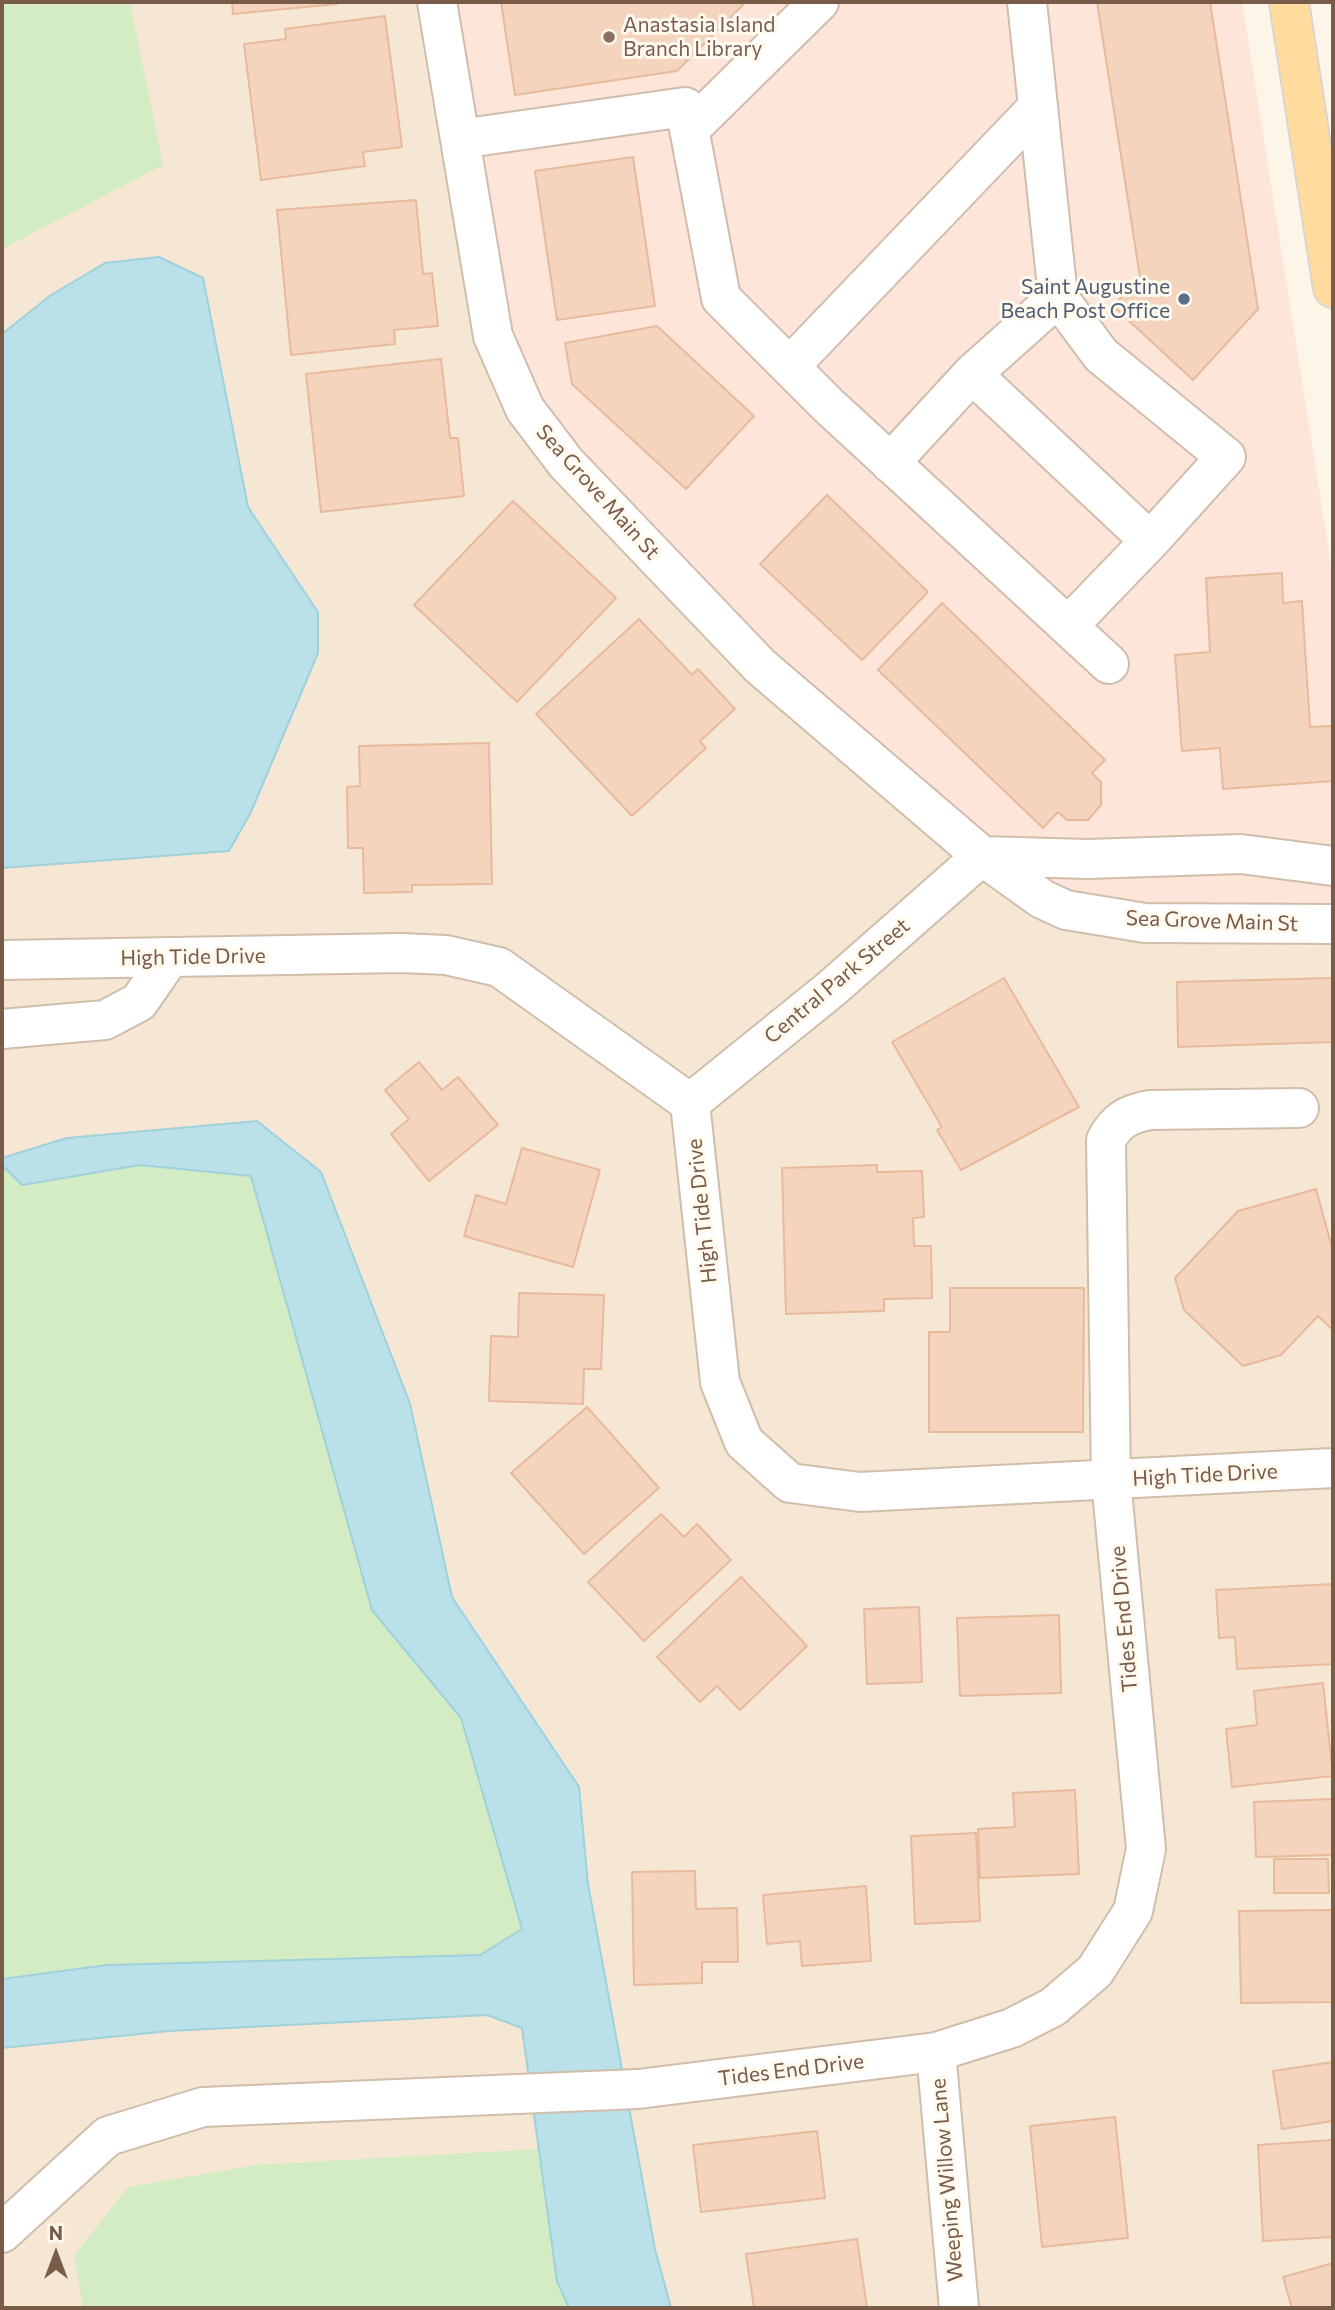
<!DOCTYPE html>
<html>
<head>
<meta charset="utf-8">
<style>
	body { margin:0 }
	#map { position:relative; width:1335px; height:2310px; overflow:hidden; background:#fdf5e7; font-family:Commissioner,sans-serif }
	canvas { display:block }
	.frame { position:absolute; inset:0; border:4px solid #795b49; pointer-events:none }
	.north { position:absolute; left:21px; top:2219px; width:70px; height:70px; -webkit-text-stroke:5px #fff9ee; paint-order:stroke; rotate:0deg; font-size:19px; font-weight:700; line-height:28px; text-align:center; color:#795b49 }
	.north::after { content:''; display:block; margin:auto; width:24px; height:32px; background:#795b49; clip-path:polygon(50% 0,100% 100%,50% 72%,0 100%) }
</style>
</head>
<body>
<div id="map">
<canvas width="1335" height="2310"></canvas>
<div class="frame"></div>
<div class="north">N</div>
</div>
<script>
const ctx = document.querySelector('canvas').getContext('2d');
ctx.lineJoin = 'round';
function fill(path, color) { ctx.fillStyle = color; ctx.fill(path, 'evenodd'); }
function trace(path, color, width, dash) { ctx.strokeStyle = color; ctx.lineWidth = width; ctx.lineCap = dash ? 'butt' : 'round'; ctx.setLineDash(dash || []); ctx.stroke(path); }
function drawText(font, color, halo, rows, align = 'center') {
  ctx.font = font + ' Commissioner,sans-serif'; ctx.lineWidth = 6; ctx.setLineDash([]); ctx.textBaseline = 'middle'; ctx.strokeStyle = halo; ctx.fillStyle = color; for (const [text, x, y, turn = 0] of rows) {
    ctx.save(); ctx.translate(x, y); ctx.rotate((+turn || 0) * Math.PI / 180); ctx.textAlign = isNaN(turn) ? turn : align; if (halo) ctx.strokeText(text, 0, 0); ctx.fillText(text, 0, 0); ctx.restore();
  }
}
const residential = new Path2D(`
	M2,2H1242L1333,578V2308H2Z`);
const commercial = new Path2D(`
	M437,2H1242L1333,578V924L1145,923L982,856L525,409Z`);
const green = new Path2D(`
	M2,2H130L163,165L2,249Z
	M2,1165L22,1185L140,1165L251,1176L372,1610L461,1718L522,1930L480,1955L108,1965L2,1979Z
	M538,2149L557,2281L569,2308H83L74,2256L128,2187L256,2165Z`);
const water = new Path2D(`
	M159,257L203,278L248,507L318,612V653L251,812L229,851L2,868V334L51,295L105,263Z
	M257,1121L321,1172L410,1404L452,1597L579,1787L588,1884L655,2249L671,2308H569L557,2281L522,2028L487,2015L169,2031L2,2048V1979L108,1965L480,1955L522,1929L461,1718L372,1610L251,1176L140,1165L22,1185L2,1165V1158L67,1138Z`);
const building = new Path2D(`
	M232,2H337V4L233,14Z
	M501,2H746L677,71L515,95Z
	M1097,2H1210L1258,309L1193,380L1113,306L1140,277Z
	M385,16L402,147L363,152L365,166L261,180L244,44L286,39L285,29Z
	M633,157L655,306L557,320L535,171Z
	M416,200L423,274L432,273L438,326L394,330L395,344L291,355L277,210Z
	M657,326L754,416L686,489L572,384L565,343Z
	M441,359L450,438H458L464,496L321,512L306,374Z
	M827,495L928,592L862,660L760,564Z
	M513,501L616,598L517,702L414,605Z
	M1282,573L1283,603L1302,601L1310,727L1333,726V781L1223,789L1220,748L1182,751L1175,655L1210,652L1206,578Z
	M942,603L1105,760L1092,773L1101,782V805L1088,820H1067L1058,812L1043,828L878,670Z
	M639,619L692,675L698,669L735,709L700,741L706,748L632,816L536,714Z
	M489,743L492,884L412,885V892L364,893L363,848H348L347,787L360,786L359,746Z
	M1004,978L1079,1107L961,1170L937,1130L942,1127L892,1042Z
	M1333,978V1042L1178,1047L1177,982Z
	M419,1062L442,1090L458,1077L498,1125L429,1181L391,1134L409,1119L385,1090Z
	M522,1148L600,1170L573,1267L464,1236L476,1195L506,1204Z
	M877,1165V1172L922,1171L924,1217L913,1218L914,1246H931L932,1298L884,1299V1311L786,1314L782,1168Z
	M1316,1189L1333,1251V1330L1318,1316L1281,1355L1243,1366L1184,1310L1175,1278L1238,1211Z
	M950,1288H1084L1083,1432H929V1332H950Z
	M519,1293L604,1295L601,1369H584L583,1404L489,1401L491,1336L518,1337Z
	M587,1407L659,1488L584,1554L511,1473Z
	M661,1514L684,1537L697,1524L731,1560L644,1641L588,1582Z
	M741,1577L807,1646L740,1710L717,1686L700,1702L657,1657Z
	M1333,1584V1664L1237,1669L1235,1637L1219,1638L1216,1590Z
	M919,1607L922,1682L867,1684L864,1609Z
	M1059,1615L1061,1693L960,1696L957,1618Z
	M1323,1683L1333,1776L1232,1787L1226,1729L1257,1725L1254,1691Z
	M1075,1790L1079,1874L980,1878L978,1829L1015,1827L1013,1793Z
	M1333,1799V1855L1256,1857L1254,1802Z
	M976,1833L980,1921L915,1924L911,1836Z
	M1274,1859H1328L1329,1893H1274Z
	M695,1871L696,1909L737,1908L738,1962H702V1983L634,1985L632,1872Z
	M866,1886L871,1961L802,1966L800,1941L767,1944L763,1895Z
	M1333,1910V2002L1241,2003L1239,1911Z
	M1333,2062V2121L1282,2129L1273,2071Z
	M1115,2117L1128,2238L1042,2247L1030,2126Z
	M817,2131L825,2198L701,2212L693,2145Z
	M1333,2140V2237L1263,2241L1258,2145Z
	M857,2239L867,2308H754L746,2254Z
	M1333,2263V2308H1292L1283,2277Z`);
const minor = new Path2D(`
	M437,2L493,336L525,409L566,463L760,666L982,856L1042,899L1066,910L1145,923L1333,924
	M1027,2L1058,297
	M689,130L819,2
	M460,139L685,107L721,298L829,406L1109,664
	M790,366L1038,107
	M890,463L972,374L1058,297L1101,355L1226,457L1150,541L972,374
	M1068,626L1150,541
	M982,856L1088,859L1241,854L1333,866
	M2,960L401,953L446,955L499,967L690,1103L720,1382L744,1442L790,1483L860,1492L1333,1468
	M2,1029L105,1020L139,1002L170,957
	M690,1103L831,989L982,856
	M936,2052L959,2308
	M2,2233L108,2136L203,2107L638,2089L936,2052L1012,2028L1053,2007L1095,1971L1133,1911L1146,1849L1111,1480L1106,1140C1117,1120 1128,1114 1150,1110L1299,1108`);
const major = new Path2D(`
	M1289,2L1333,288`);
const markers = [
	[609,37,7,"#8d6e63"],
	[1184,299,7,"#5c6f8a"]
];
const educationNames = [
	["Anastasia Island",623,25],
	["Branch Library",623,49]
];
const serviceNames = [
	["Saint Augustine",1170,287],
	["Beach Post Office",1170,311]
];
const streetNames = [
	["Sea Grove Main St",598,492,48],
	["Sea Grove Main St",1212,921,2],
	["High Tide Drive",193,957,-1],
	["Central Park Street",837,981,-40],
	["High Tide Drive",702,1211,-96],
	["High Tide Drive",1205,1475,-3],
	["Tides End Drive",1124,1619,-95],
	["Tides End Drive",791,2070,-7],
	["Weeping Willow Lane",947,2180,-95]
];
fill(residential, '#f6e7d5');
fill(commercial, '#fee5da');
fill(green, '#d4ecc4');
fill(water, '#bae1e9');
trace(water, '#9fd1db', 2);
fill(building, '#f4d4bd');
trace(building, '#e8ba9c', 2);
trace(minor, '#d0bdab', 42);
trace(major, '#dcd4d0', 42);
trace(minor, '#fff', 38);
trace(major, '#ffdb9d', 38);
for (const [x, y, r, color] of markers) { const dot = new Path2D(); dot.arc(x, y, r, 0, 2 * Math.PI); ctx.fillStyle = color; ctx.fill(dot); trace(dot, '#fff9ee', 2.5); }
drawText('21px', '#785e54', '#fff9ee', educationNames, 'left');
drawText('21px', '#4e5e75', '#fff9ee', serviceNames, 'right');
drawText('21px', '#795b49', '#fff9ee', streetNames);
</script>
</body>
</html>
